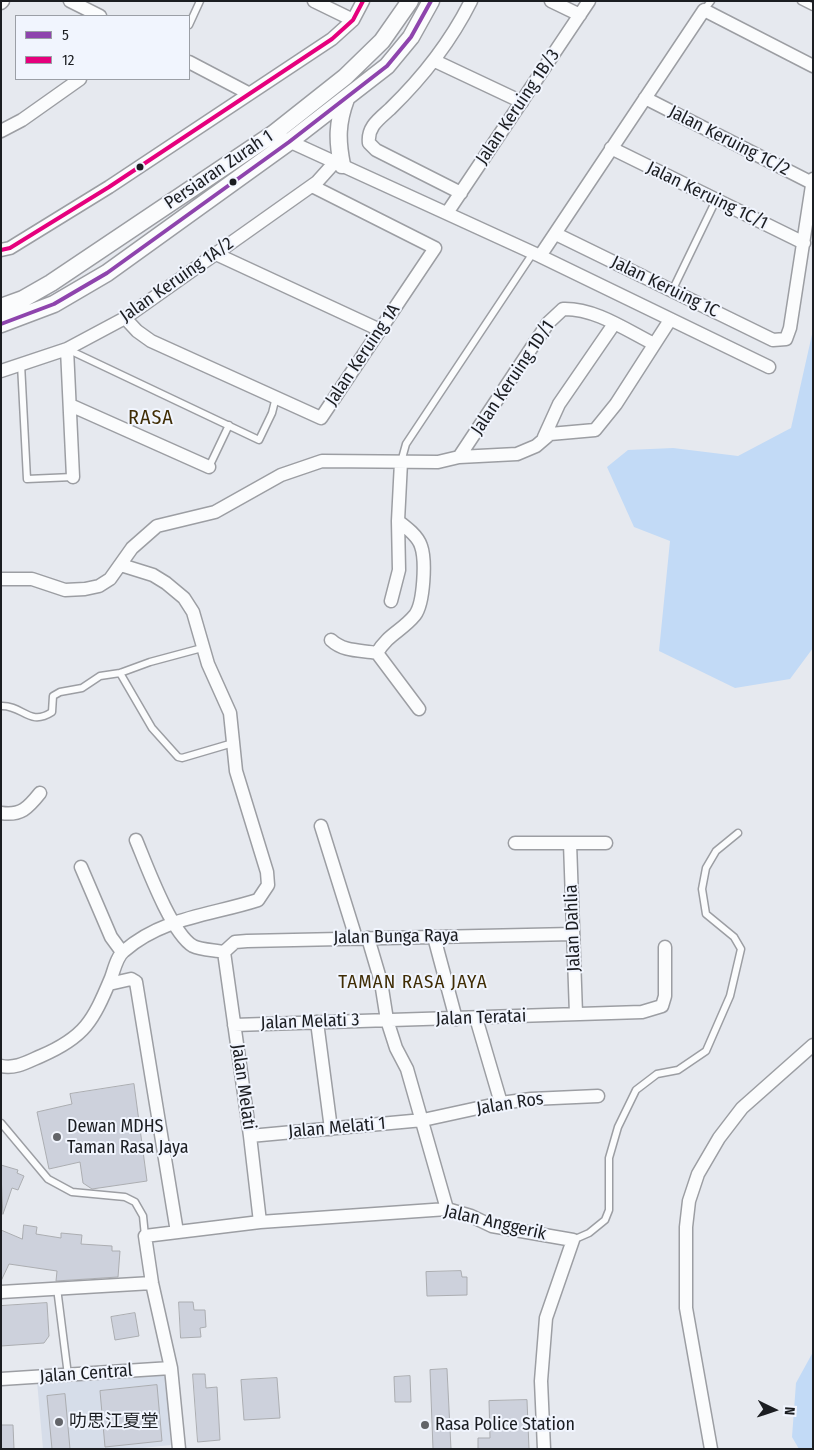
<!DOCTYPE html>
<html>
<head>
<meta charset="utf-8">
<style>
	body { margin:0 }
	#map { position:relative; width:814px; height:1450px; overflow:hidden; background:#e6e9ef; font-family:"Fira Sans Condensed",sans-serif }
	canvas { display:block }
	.frame { position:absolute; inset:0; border:2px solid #1b1d21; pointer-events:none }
	.legend { position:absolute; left:15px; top:15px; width:175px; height:65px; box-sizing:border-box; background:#f1f5fe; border:1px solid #9b9fa6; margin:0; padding:6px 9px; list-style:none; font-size:15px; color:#1b1d21 }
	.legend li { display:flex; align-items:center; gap:10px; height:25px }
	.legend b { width:25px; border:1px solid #9b9fa6 }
	.north { position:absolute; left:749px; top:1385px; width:50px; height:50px; -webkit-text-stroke:4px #f1f5fe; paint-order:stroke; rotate:94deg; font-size:14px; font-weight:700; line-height:20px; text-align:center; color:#1b1d21 }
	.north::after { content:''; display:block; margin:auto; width:18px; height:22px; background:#1b1d21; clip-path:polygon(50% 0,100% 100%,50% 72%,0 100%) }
</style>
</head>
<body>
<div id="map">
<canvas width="814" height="1450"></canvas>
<div class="frame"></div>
<ul class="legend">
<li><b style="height:6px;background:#8e44ad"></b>5</li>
<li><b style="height:6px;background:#e5007d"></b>12</li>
</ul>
<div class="north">N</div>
</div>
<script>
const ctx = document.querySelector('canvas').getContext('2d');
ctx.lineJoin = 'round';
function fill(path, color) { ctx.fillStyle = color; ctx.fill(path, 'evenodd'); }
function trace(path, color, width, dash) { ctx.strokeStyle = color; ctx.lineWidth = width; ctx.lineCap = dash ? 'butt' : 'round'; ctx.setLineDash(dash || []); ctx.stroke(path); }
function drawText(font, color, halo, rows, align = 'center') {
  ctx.font = font + ' "Fira Sans Condensed","Noto Sans SC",sans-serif'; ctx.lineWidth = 4; ctx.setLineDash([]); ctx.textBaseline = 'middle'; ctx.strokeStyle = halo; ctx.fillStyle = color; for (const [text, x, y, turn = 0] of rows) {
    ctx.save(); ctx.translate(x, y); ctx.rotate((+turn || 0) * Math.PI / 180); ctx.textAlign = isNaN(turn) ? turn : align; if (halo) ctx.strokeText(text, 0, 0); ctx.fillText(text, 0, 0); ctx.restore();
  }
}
const built = new Path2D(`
	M165,1373L171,1445L133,1449H43L37,1381Z`);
const water = new Path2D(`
	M813,330V648L790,679L735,688L659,651L670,541L634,527L607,467L628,450L673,448L738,456L791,428Z
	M813,1352V1449H799L792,1437L796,1383Z`);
const building = new Path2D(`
	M134,1084L147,1181L92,1189L83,1183L80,1162L49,1169L37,1112L72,1104L70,1094Z
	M1,1165L18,1170L17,1173L24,1176L18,1190L12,1188L3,1214Z
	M24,1225L37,1227L36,1234L61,1238V1233L82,1235L81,1244L112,1246V1251H120L118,1277L56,1281L57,1271L9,1264L1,1281V1230L22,1239Z
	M461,1271L462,1277H467V1295L427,1296L426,1272Z
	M179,1302H193L194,1310H205L206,1327L200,1328L201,1337L181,1338Z
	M47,1303L49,1336L44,1343L1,1346V1306Z
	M135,1313L139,1336L115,1340L111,1317Z
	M447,1369L451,1449H433L430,1370Z
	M193,1374H205L206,1388L217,1387L220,1440L198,1442Z
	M410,1376L411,1402H395L394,1377Z
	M277,1378L280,1418L244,1420L241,1380Z
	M157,1385L162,1441L105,1447L100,1391Z
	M65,1394L70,1449H52L47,1396Z
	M527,1400L529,1449H478V1438H490L489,1401Z
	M1,1425H13L14,1449H1Z`);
const lane = new Path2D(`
	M801,1L813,7
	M704,10L711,1
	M189,25L200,1
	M672,291L716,200
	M67,349L259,440L272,413L276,397
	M21,364L27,479L73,477
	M401,462L406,444L533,253
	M209,467L229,425
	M120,673L152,728L178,757L182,758L233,743
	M1,706C23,705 29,727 52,712L53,696L60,692L82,688L100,676L120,673L150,662L202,648
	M1,1123L48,1179L72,1192L125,1197L135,1202L143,1216L145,1236
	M573,1240L589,1233L605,1220L609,1210V1158L618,1127L636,1090L657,1074L678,1070L706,1051L730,996L741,949L734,937L706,914L702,889L706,868L716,851L738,833
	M57,1288L68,1375`);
const street = new Path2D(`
	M70,1L100,16
	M314,1L353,20
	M551,1L580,15
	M1,3L3,1
	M435,61L522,102
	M189,62L248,93
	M645,98L812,183
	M1,131L22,120L80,79
	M282,138L540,256L769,367
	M611,148L804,243
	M461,193L376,150L369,143C367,127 379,119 390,109C424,76 450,43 471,1
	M447,213L589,1
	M556,234L773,340L786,339L790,328L813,179
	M1,250L10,248L109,187L332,39L353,20L363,1
	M216,254L380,330
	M540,256L704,10L813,66
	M125,318L137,331L151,341L321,418L435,248L312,186
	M67,349L73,477
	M1,371L67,349L125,318L317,182L335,162
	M70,405L209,467
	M544,437L559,404L614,324
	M459,457L548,323L563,309C595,308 626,330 654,344
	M1,579H32L65,590L85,589L99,586L110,579L132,548L157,526L215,512L281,475L322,461L438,462L459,457L517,454L536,446L550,434L595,430L616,404L670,320
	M391,601L399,570L398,521
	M331,640C344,652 360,650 377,653L419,709
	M377,653C388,634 402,631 415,615C424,603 426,560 421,546C418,536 406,527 398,521L401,462
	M1,813C21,816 28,808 40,793
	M321,826L356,938
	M136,840C146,864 171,933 193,946C201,950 215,950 224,952
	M515,843H606
	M570,843L576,1014
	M81,867L111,937L122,952
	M434,937L456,1019
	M368,938L381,982L387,1020L396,1048L407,1069L447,1209
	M224,952L235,942L247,941L573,934
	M224,952L250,1136L260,1222
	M109,984L131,979L136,982L177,1232
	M476,1018L501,1103
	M317,1022L331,1129
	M234,1025L642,1012L662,1006L665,996V947
	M1,1066C16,1069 27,1062 41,1056C85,1037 93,1021 111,978C114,970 117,956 124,951C163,917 212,915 258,900L268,885L267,872L236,771L230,713L208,664L193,612L184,598L166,583L153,575L121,565
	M250,1136L423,1120L501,1103L531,1099L598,1096
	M1,1292L152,1283
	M1,1379L171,1368
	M179,1449L171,1368L152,1283L145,1236L260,1222L447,1209L471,1216L492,1226L573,1240L546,1318L541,1381L544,1449
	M711,1449L686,1308V1227L689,1201L698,1174L719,1138L742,1108L813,1045`);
const secondary = new Path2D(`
	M342,165C337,140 337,123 346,99
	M1,307L23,299L51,283L273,134L345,77L382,41L410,1
	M1,324L54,304L107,273L289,142L387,66L411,37L431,1`);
const bus1 = new Path2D(`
	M1,324L54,304L107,273L289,142L387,66L411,37L431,1`);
const bus2 = new Path2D(`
	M1,250L10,248L109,187L332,39L353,20L363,1`);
const markers = [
	[140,167,4.5,"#1b1d21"],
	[233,182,4.5,"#1b1d21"],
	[57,1137,5,"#626469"],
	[59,1422,5,"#626469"],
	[425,1425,5,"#626469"]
];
const streetNames = [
	["Jalan Keruing 1B/3",518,107,-56],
	["Jalan Keruing 1C/2",729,141,27],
	["Persiaran Zurah 1",219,170,-34],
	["Jalan Keruing 1C/1",707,196,26],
	["Jalan Keruing 1A/2",177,280,-35],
	["Jalan Keruing 1C",665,287,26],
	["Jalan Keruing 1A",363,355,-56],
	["Jalan Keruing 1D/1",513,378,-56],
	["Jalan Dahlia",573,928,-92],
	["Jalan Bunga Raya",396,937,-1],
	["Jalan Teratai",481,1018,-2],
	["Jalan Melati 3",310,1022,-2],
	["Jalan Melati",243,1087,82],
	["Jalan Ros",510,1104,-9],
	["Jalan Melati 1",337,1128,-5],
	["Jalan Anggerik",495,1223,13],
	["Jalan Central",86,1374,-4]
];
const poiNames = [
	["Dewan MDHS",67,1127],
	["Taman Rasa Jaya",67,1148],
	["叻思江夏堂",69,1422],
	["Rasa Police Station",435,1425]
];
const neighbourhoodNames = [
	["TAMAN RASA JAYA",413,983]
];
const quarterNames = [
	["RASA",151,418]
];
fill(built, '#d6dde9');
fill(water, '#c2daf6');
fill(building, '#cdd1dc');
trace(building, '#abadb1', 1);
trace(lane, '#9c9ea3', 9);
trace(street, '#9c9ea3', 15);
trace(secondary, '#9c9ea3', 19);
trace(lane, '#fbfcfd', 6);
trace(street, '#fbfcfd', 12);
trace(secondary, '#fbfcfd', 16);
trace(bus1, '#8e44ad', 4);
trace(bus2, '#e5007d', 4);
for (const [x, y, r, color] of markers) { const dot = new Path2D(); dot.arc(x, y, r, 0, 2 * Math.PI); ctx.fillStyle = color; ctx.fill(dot); trace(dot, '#f1f5fe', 2); }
drawText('18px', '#1b1d21', '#f1f5fe', streetNames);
drawText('18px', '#1b1d21', '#f1f5fe', poiNames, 'left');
ctx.letterSpacing = '1px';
drawText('19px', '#3f2c04', '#f1f5fe', neighbourhoodNames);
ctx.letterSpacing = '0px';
ctx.letterSpacing = '1px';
drawText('20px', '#3f2c04', '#f1f5fe', quarterNames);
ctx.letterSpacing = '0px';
</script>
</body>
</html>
